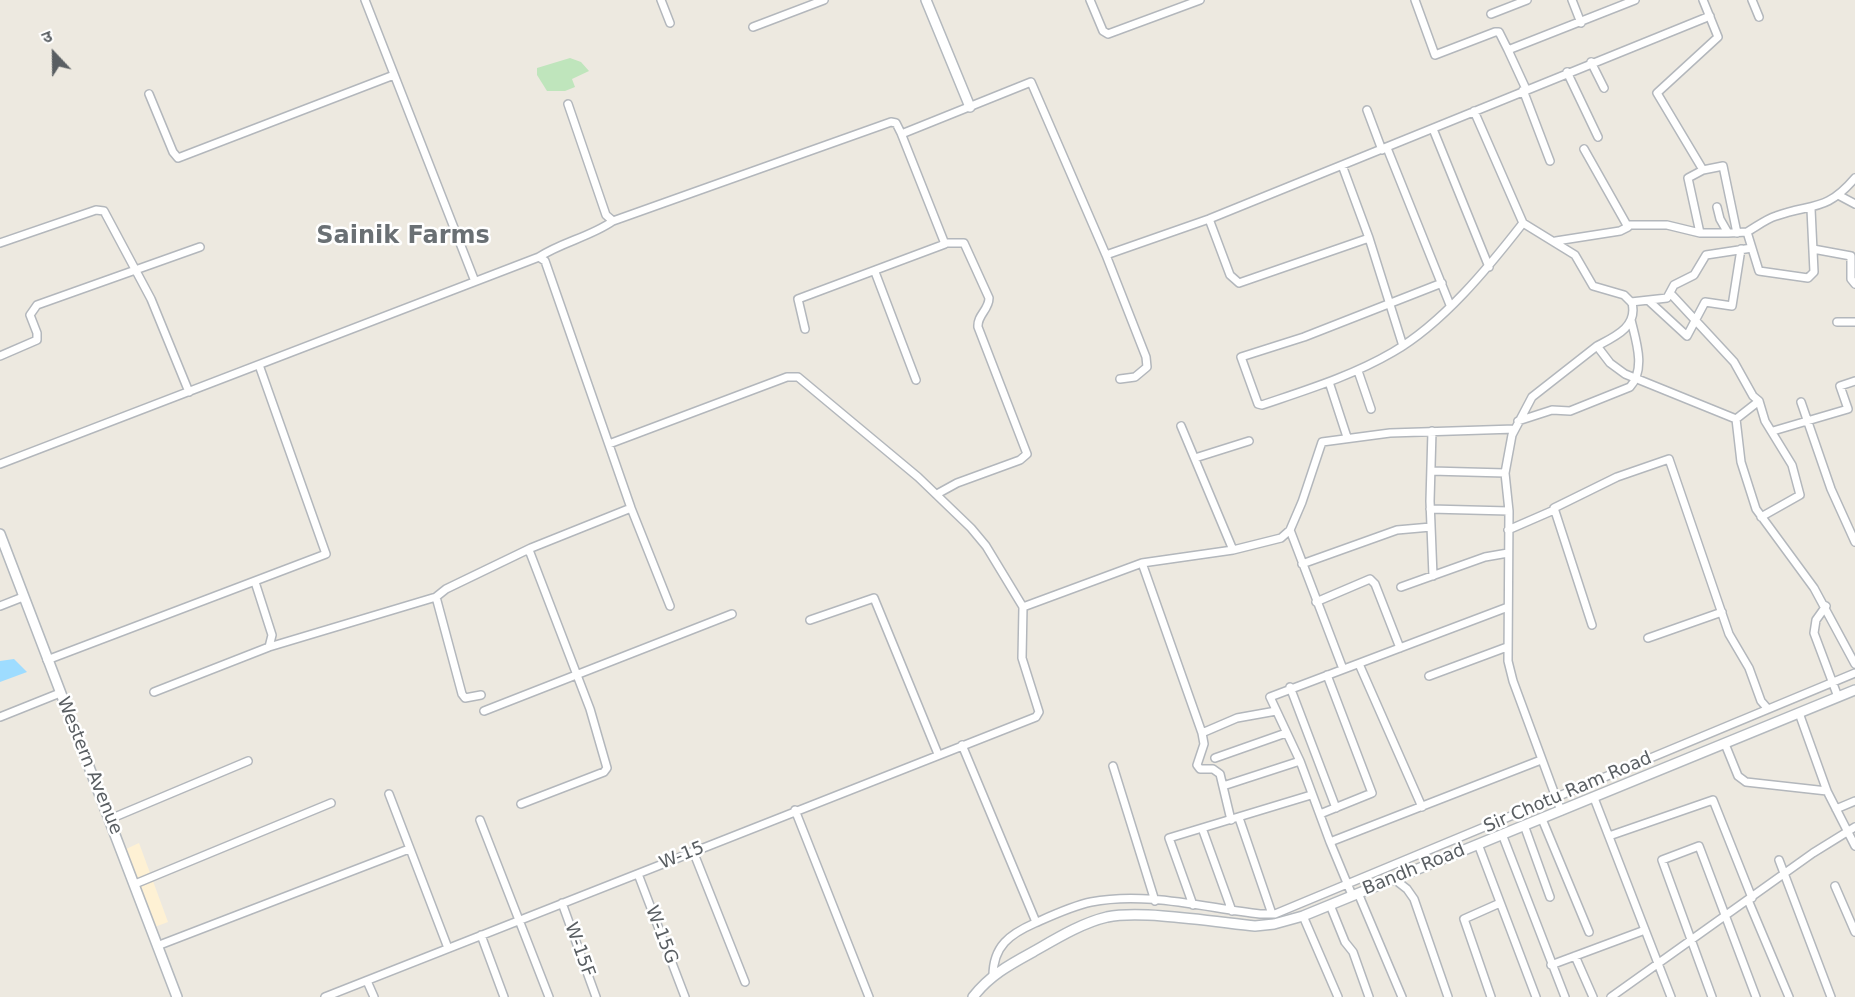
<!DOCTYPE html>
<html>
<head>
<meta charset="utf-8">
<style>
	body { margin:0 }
	#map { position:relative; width:1855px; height:997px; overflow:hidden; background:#ede9e0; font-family:"DejaVu Sans","Noto Sans Devanagari",sans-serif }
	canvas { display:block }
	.north { position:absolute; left:24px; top:24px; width:60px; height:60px; -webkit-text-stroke:4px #fff; paint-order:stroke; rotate:338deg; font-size:16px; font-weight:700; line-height:24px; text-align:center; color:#595e62 }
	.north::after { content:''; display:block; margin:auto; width:21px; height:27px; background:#595e62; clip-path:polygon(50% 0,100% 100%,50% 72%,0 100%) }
</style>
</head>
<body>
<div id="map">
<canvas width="1855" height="997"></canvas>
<div class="north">उ</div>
</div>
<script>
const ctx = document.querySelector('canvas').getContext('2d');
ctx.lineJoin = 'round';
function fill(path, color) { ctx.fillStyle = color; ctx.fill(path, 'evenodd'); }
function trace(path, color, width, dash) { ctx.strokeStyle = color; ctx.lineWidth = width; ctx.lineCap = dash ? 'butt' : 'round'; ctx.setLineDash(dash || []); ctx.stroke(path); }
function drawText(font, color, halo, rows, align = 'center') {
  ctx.font = font + ' "DejaVu Sans",sans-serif'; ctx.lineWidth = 5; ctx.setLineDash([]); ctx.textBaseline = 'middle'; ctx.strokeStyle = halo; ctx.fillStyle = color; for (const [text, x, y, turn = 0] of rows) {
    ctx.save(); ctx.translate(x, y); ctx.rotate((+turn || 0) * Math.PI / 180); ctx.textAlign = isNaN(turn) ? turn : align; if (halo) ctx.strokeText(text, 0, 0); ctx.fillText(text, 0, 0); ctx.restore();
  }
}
const commercial = new Path2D(`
	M139,843L168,922L152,928L126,849Z`);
const green = new Path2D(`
	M570,58L581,62L589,71L572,79L575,87L565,91H547L537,75V68Z`);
const water = new Path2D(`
	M14,659L27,672L0,682V661Z`);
const street = new Path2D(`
	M365,0L474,279
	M661,0L670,23
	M1090,0L1103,31L1108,34L1200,0
	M1415,0L1435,55L1495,32H1499L1508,50
	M1572,0L1581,23
	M1703,0L1718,37L1657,93L1703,170L1723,166L1737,233
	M1752,0L1759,17
	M1491,14L1527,0
	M753,27L824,0
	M1591,62L1604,88
	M1567,72L1598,137
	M1526,89L1508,50L1635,0
	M1523,90L1550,161
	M149,94L173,152L178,158L394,75
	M568,104L606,215L613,221L891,122L896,123L901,133H904L1031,82L1106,255L1146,357L1147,367L1135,377L1120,379
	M1367,110L1382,150
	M1474,111L1523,223L1575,255L1593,286L1624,295L1632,303C1638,327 1614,337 1597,346
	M1433,129L1489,267
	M1387,148L1450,305
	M1342,165L1369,238L1403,346
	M1840,196L1855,204
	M1717,207L1720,219L1728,233L1747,232L1759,271L1808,278L1814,272L1811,209
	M1209,219L1230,275L1239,283L1369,238
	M1628,225H1667L1700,233H1728
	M1747,232C1756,227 1766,219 1776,216C1813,203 1826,212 1855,178
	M1700,233L1688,178L1703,170
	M1556,241L1620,231L1628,227L1584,149
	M0,243L96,210L104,211L151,299L189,392
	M1813,249L1851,256V279L1855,284
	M1106,255L1209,219L1710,16
	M539,257C562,242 590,237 613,221
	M875,272L916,380
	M1442,283L1304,337L1241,357L1258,404L1262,405C1306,390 1352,376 1393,352C1443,323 1488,268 1523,223
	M1671,294L1734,362L1753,396L1759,401L1765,421L1792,465L1800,495L1761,517
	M1649,301L1687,336L1705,302L1732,306L1741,249
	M1631,302L1667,298L1674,285L1694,275L1706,255L1752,248
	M1837,322H1855
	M805,329L798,299L945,244L901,133
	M0,356L37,340V333L30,315L37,305L200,247
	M1358,371L1371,409
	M1329,382L1347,437
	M1801,402L1831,489L1855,542
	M1736,419L1741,462L1756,509L1814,588L1855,664
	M1736,419L1759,401
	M1518,421L1552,410L1570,411L1630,387C1646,369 1636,341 1631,320
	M1181,426L1233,550
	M1432,431L1430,501L1433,576
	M1773,431L1848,409L1840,386L1855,381
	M609,444L787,377H798L918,477L971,528L986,546L1023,607
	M1195,458L1249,441
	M0,464L539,257L545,261L631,508L670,606
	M1431,471L1505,473
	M937,494L957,483L1020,460L1027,454L978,327C977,315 989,310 989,298L964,243H945
	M1430,509L1509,511
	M1290,530L1343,669
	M1508,530L1554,510
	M1142,563L1202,733L1204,744L1197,765L1200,769H1213L1220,774L1231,820
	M1302,564L1397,530L1431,527
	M1401,587L1485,557L1508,553
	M1316,602L1370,579L1375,584L1400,648
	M0,606L23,597
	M1826,606L1816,620L1814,633L1838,697
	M810,620L874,598L938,754
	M1592,625L1554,508L1617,477L1669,459L1729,634L1749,668L1761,701L1768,709
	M1648,638L1722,612
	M269,647L436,597
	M47,660L326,554L259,365
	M1359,664L1422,807
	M1429,676L1507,647
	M1290,687L1336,808
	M154,692L269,647L272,635L255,582
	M481,695L465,698L462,694L436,597L446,589L531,548L631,508
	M484,711L732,614
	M1799,713L1827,791L1855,846
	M0,717L60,693
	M1202,733L1237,718L1276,711
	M1725,744L1738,776L1746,782L1827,791
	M962,745L1036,922
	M1215,758L1286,733
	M1113,766L1155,901
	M1223,786L1300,761
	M389,794L448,948
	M1594,798L1671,997
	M521,804L604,772L607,768L590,709L529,550
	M1836,809L1855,801
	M795,810L869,997
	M1561,811L1513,681L1508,661L1509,511L1505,473L1512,435L1532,397L1597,346L1610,363L1625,374L1736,419
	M1320,814L1372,793L1327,675
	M1239,818L1272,914
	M110,819L248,761
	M1542,819L1589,932
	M480,820L549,997
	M1524,825L1550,897
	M1202,828L1232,911
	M1502,834L1565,997
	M1609,836L1713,800L1752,898
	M1330,842L1300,761L1270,697L1508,607
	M1478,844L1536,997
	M693,851L745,982
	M1779,860L1831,997
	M638,874L685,997
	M1393,878L1407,889L1414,899L1448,997
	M135,884L331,803
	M1835,886L1855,932
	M1358,893L1402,997
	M1352,895L1330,842L1541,760
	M1748,900L1789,997
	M562,903L596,997
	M1193,905L1169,838L1311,795
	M1330,905L1345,942L1353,952L1369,997
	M1303,916L1338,997
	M481,935L504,997
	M157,946L409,849
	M1575,956L1593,997
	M1551,965L1645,930
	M993,976C993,946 1010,934 1035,923C1053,915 1072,906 1091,902C1146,891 1206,908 1260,914H1275L1855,673
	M367,981L374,997
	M325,997L1036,717L1039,712L1022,658L1023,607L1142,563L1233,550L1281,538L1290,530L1302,502L1322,442L1390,433L1515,429
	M1491,997L1464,919L1500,903
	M1611,997L1813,853L1855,827
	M1712,997L1662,860L1699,846L1756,997`);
const secondary = new Path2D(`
	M926,0L970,107
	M0,534L177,997
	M973,997C989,976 1009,965 1031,953C1054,940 1081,923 1107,917C1142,910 1216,922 1255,926L1274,924L1303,916L1855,690`);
const streetNames = [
	["Western Avenue",89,766,68],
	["Sir Chotu Ram Road",1568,793,-23],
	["W-15",682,856,-22],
	["Bandh Road",1414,870,-22],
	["W-15G",661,935,69],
	["W-15F",579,950,70]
];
const districtNames = [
	["Sainik Farms",403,237]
];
fill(commercial, '#fef1d4');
fill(green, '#bfe5bc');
fill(water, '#9edcff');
trace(street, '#b3b7bc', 10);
trace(secondary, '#b4b9be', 12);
trace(street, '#fff', 7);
trace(secondary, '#fff', 9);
drawText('18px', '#595e62', '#fff', streetNames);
drawText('bold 24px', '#6a7074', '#fff', districtNames);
</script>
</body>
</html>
